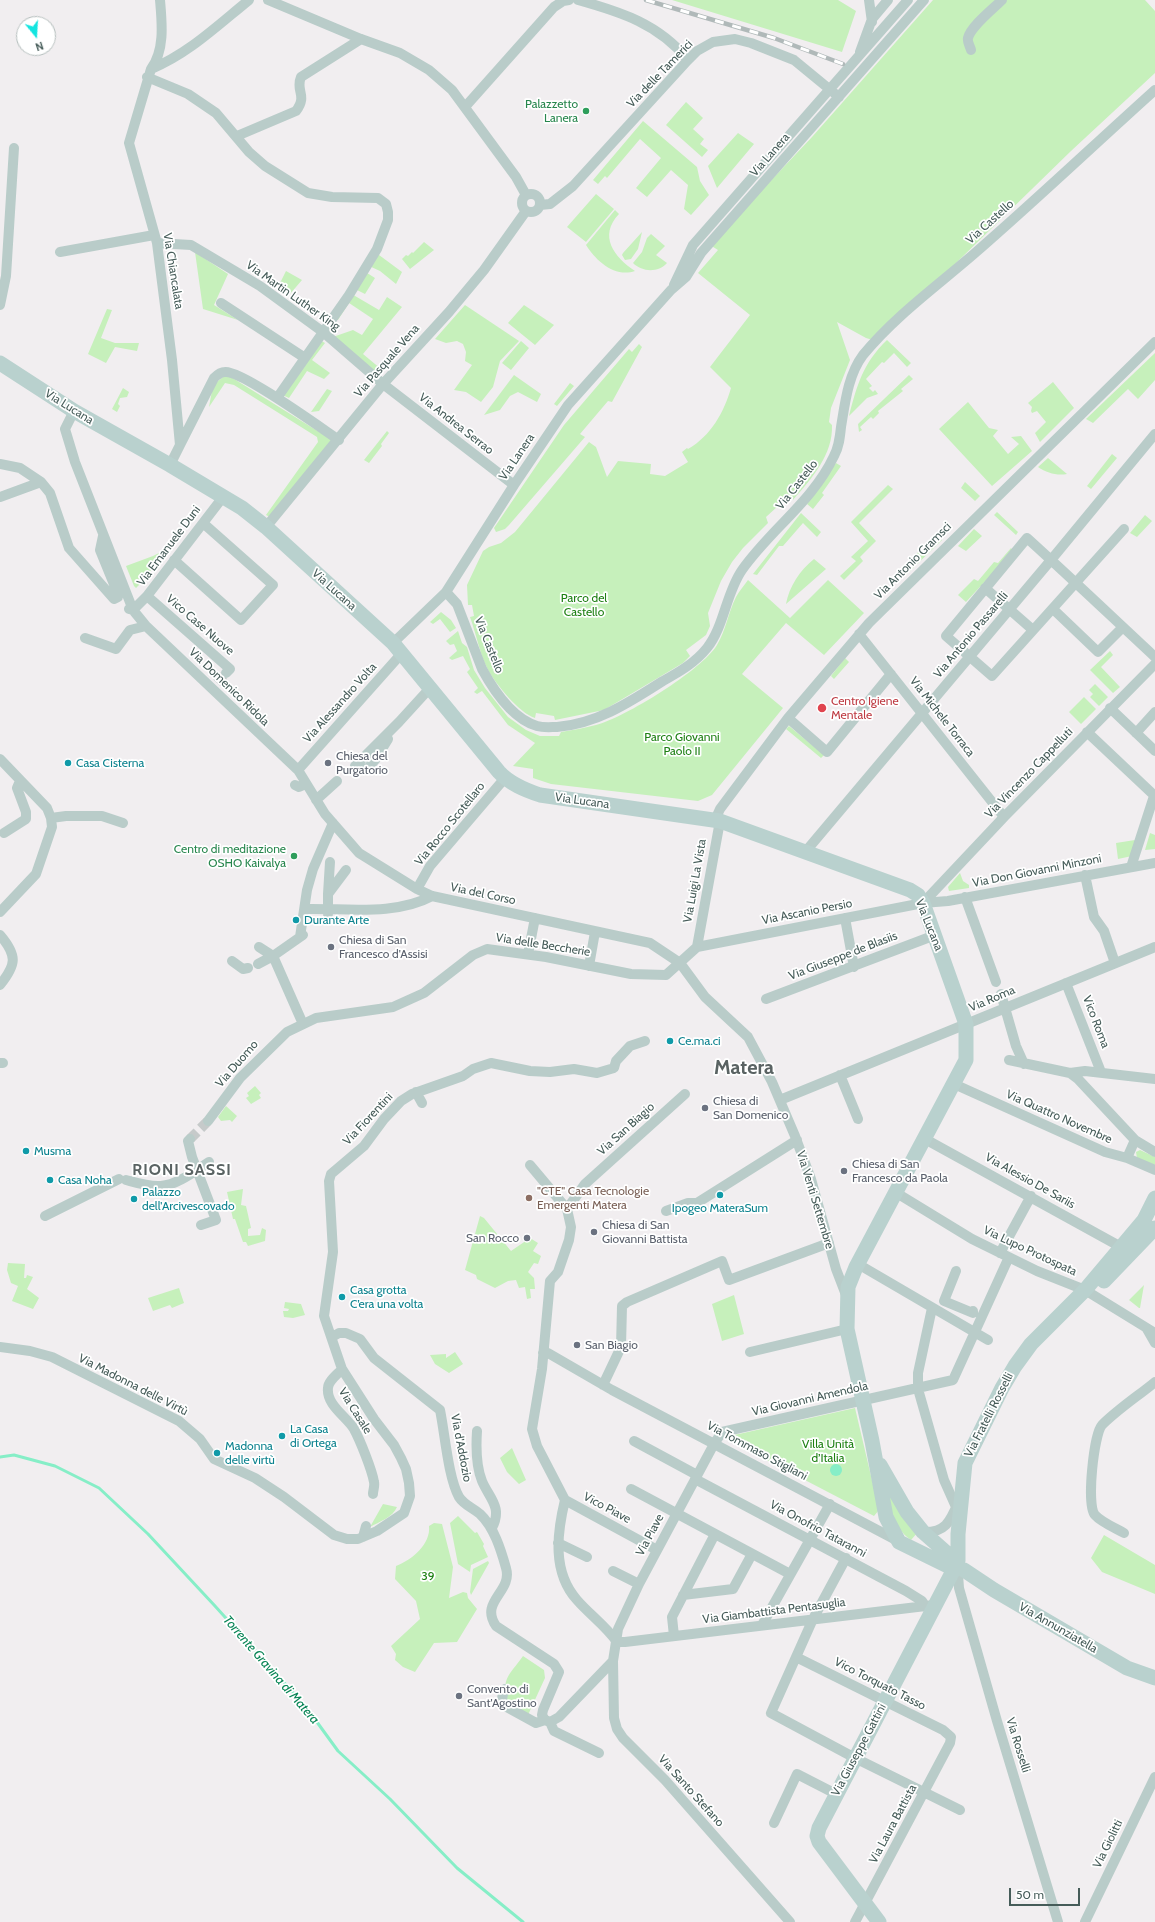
<!DOCTYPE html>
<html>
<head>
<meta charset="utf-8">
<style>
	body { margin:0 }
	#map { position:relative; width:1155px; height:1922px; overflow:hidden; background:#f1eef0; font-family:Cabin,sans-serif }
	canvas { display:block }
	.north { position:absolute; left:16px; top:16px; width:40px; height:40px; box-sizing:border-box; background:#fff; border:1px solid #b5bebd; border-radius:50%; rotate:162deg; font-size:11px; font-weight:700; line-height:16px; text-align:center; color:#465c59 }
	.north::after { content:''; display:block; margin:auto; width:14px; height:18px; background:#13e5e0; clip-path:polygon(50% 0,100% 100%,50% 72%,0 100%) }
	.scale { position:absolute; left:1009px; top:1888px; width:71px; height:18px; box-sizing:border-box; border:2px solid #465c59; border-top:0; padding-left:5px; font-size:12px; line-height:14px; white-space:nowrap; color:#465c59; -webkit-text-stroke:3px #fff; paint-order:stroke }
</style>
</head>
<body>
<div id="map">
<canvas width="1155" height="1922"></canvas>
<div class="north">N</div>
<div class="scale">50 m</div>
</div>
<script>
const ctx = document.querySelector('canvas').getContext('2d');
ctx.lineJoin = 'round';
function fill(path, color) { ctx.fillStyle = color; ctx.fill(path, 'evenodd'); }
function trace(path, color, width, dash) { ctx.strokeStyle = color; ctx.lineWidth = width; ctx.lineCap = dash ? 'butt' : 'round'; ctx.setLineDash(dash || []); ctx.stroke(path); }
function drawText(font, color, halo, rows, align = 'center') {
  ctx.font = font + ' Cabin,sans-serif'; ctx.lineWidth = 3.5; ctx.setLineDash([]); ctx.textBaseline = 'middle'; ctx.strokeStyle = halo; ctx.fillStyle = color; for (const [text, x, y, turn = 0] of rows) {
    ctx.save(); ctx.translate(x, y); ctx.rotate((+turn || 0) * Math.PI / 180); ctx.textAlign = isNaN(turn) ? turn : align; if (halo) ctx.strokeText(text, 0, 0); ctx.fillText(text, 0, 0); ctx.restore();
  }
}
const green = new Path2D(`
	M672,0H838L856,11L842,52Z
	M933,0H1145L1155,11V73L1071,151L876,341L866,338L837,322L850,360L831,408L829,422L832,425C833,455 812,478 793,500L789,496L766,517L768,523L743,548L732,562L721,581L708,613L710,626L706,635L686,650L690,656L683,663L604,710L555,720L554,716L536,713L535,718C519,713 496,684 488,670C480,655 476,633 470,617L474,616L472,605H468L467,585L483,551L489,547L501,543L515,532L589,442L596,447L607,477L618,461L651,464L650,474L665,476L688,462L682,452L687,448L688,449C711,436 724,412 731,388L710,367L750,315L698,273L718,250L710,245L812,137Z
	M686,102L703,118L693,129L704,139L700,144L708,150L702,157L666,125Z
	M643,121L697,167L700,181L709,195L691,215L684,209L688,185L671,170L647,197L636,188L661,158L640,139L607,178L605,176L598,184L593,180Z
	M738,133L754,144L717,188L708,166Z
	M596,194L614,209L586,242L567,227Z
	M615,210L619,214C598,236 614,257 635,271C615,278 596,261 586,245Z
	M642,232L638,249L631,259L625,260L622,255L623,253Z
	M651,234L665,246L656,255L667,263C658,273 642,272 633,263L642,252L647,238Z
	M424,242L434,250L410,269L402,259L406,255L408,256L412,252L413,253Z
	M195,252L228,274L214,305L238,320L203,309Z
	M375,252L402,272L396,284L380,271L367,265Z
	M286,271L302,280L290,294L279,285Z
	M364,271L375,278L365,294L353,288Z
	M350,293L379,310L387,297L402,307L363,354L381,369L375,377L330,338L353,330L362,335L373,319L349,303L338,320H332Z
	M465,305L519,341L500,361L493,387L481,402L466,392L454,390L472,365L465,361L466,352L463,344L457,341L446,343L435,339Z
	M524,305L554,325L535,345L508,323Z
	M107,309L112,310L101,338L115,343H139L137,351L115,347L106,363L88,354Z
	M318,339L325,343L312,360L330,373L324,379L307,371L289,398L280,394Z
	M887,340L911,363L907,367L894,353L884,363L882,362L866,379L872,386L869,388L873,392L875,390L878,394L867,398L849,416C857,385 863,363 887,340Z
	M521,341L529,348L511,370L502,363Z
	M639,344L642,347L612,402L608,401L580,434L585,437L509,525L505,529L496,532L494,528L496,525L564,425L629,349L632,352Z
	M1155,353V380L1138,399L1128,389L1093,423L1086,419Z
	M514,375L541,394L537,402L518,392L510,396L500,410L484,415Z
	M909,375L913,379L901,389L903,391L878,411L879,413L873,419L871,417L860,427L862,430L859,432L858,424Z
	M223,377H231L332,440L270,517L266,515L318,442L317,437L234,385L225,383L209,407L213,385Z
	M1053,382L1074,408L1040,442L1035,433L1046,422L1037,411L1032,413L1031,411L1032,407L1028,403Z
	M570,383L574,386L557,406L554,404Z
	M123,388L129,392L127,397L120,398L118,404L120,406L117,412L112,409Z
	M327,389L332,391L319,411L311,412Z
	M968,402L989,428L998,430L993,436L1008,454L1019,444L1011,437L1021,436L1032,451L992,486L939,429Z
	M387,431L389,433L381,444L382,446L369,463L364,460Z
	M1112,454L1117,458L1091,489L1087,486Z
	M1048,458L1067,474C1057,476 1047,473 1038,467Z
	M836,463L841,466L822,493L824,495L813,509L807,504Z
	M965,482L980,496L975,501L961,488Z
	M888,485L893,489L859,523L876,541L860,557L863,561L844,580L840,576L856,561L851,557L868,541L851,522Z
	M997,512L1018,532L1016,535L994,515Z
	M801,513L821,532L817,537L803,523L783,546H779L757,575L753,574Z
	M1145,515L1152,521L1137,537L1130,533Z
	M974,529L982,536L966,551L958,546Z
	M937,535L942,540L906,575L902,570L921,549Z
	M169,548L139,585L136,588L134,586L126,566L153,556Z
	M1011,548L1013,551L966,602L958,595L974,579L978,581L994,562L998,563Z
	M814,559L826,569L786,604C789,587 800,570 814,559Z
	M748,580L790,618L828,580L864,613L824,655L786,623L742,674L783,708L712,795L698,801L551,784L533,778V769L513,766L535,743L508,725L482,691L477,694L474,692L478,688L467,672L470,669L463,656L452,660L449,658L457,651L454,644L450,645L446,641L458,631L462,643L467,647L474,670L485,688L508,717L526,730L540,736H559L561,732C572,730 585,728 596,725C624,718 702,670 717,645C726,630 728,613 736,597C739,591 744,586 748,580Z
	M441,612L451,620L456,628L450,632L440,619L433,624L430,622Z
	M1110,651L1113,655L1101,667L1120,687L1113,693L1090,670Z
	M845,658L849,662L834,679L831,676Z
	M1095,684L1108,697L1099,706L1090,697L1093,694L1089,690Z
	M1084,697L1096,709L1081,724L1069,712Z
	M789,726L824,755L821,758L786,729Z
	M1150,833L1155,835V849L1145,850Z
	M1135,840L1132,856L1118,859L1116,843Z
	M960,873L963,881L969,885V888L949,891L948,887Z
	M255,1086L261,1093L259,1095L261,1098L251,1104L246,1098L249,1096L247,1093Z
	M226,1106L237,1116L232,1122L230,1120L221,1121L218,1117Z
	M1140,1150L1155,1157V1165L1137,1158L1136,1152Z
	M243,1189L241,1205L246,1206L251,1228L248,1229V1236L260,1235L262,1228L266,1230L265,1241L248,1246L246,1242H243L235,1219H233L227,1192Z
	M480,1216L484,1218L511,1251L530,1238L538,1243L533,1251L541,1256L538,1264L534,1263L528,1272L534,1278L535,1289H530L531,1298L527,1299L525,1287L519,1288L516,1280L508,1281L495,1288L477,1279L476,1275L465,1270Z
	M8,1263L25,1264L24,1278H26L27,1275L33,1277L27,1289L39,1298L33,1309L12,1301L18,1286L11,1283L7,1270Z
	M1144,1285L1140,1308H1139L1129,1300Z
	M179,1288L184,1303L172,1308L170,1305L153,1311L148,1298Z
	M734,1295L744,1334L722,1341L712,1304Z
	M285,1302L301,1304L305,1315L293,1318L284,1317L283,1311H288L289,1309L284,1308Z
	M455,1352L463,1364L449,1373L435,1364L430,1355L446,1354V1358Z
	M855,1408L879,1510L874,1516L730,1441V1436Z
	M512,1448L526,1480L519,1484L507,1472L500,1458Z
	M885,1482L918,1532L911,1540C891,1526 890,1504 885,1482Z
	M383,1504L397,1507C393,1517 379,1522 370,1527Z
	M458,1516L475,1533L477,1532L484,1544L483,1546L488,1557L471,1565L470,1572L458,1564L450,1523Z
	M434,1523L442,1524L453,1567L449,1598L463,1592L467,1593L468,1598L477,1609L457,1642L434,1643L415,1672L403,1667L395,1660L396,1654L391,1646L420,1619L416,1601L395,1579L396,1566C412,1560 431,1544 429,1526Z
	M1104,1535L1155,1565V1594L1102,1572L1091,1558Z
	M488,1561L489,1563L471,1595L470,1592L473,1569Z
	M523,1656L544,1670L545,1678L528,1715L507,1704C502,1677 508,1677 523,1656Z`);
const water = new Path2D(`
	M830 1470a6 6 0 1 1 12 0a6 6 0 1 1-12 0Z`);
const stream = new Path2D(`
	M0,1457L14,1455L55,1466L99,1488L148,1534L215,1606L306,1707L338,1751L390,1799L457,1868L523,1922`);
const streetTunnel = new Path2D(`
	M217,683L226,673
	M190,1139L208,1121`);
const street = new Path2D(`
	M268,0L361,39L400,53L429,70L452,90L516,177L526,195
	M578,0C621,12 659,24 688,60
	M869,0L872,22
	M971,50C970,46 967,42 968,38C971,26 993,9 1002,0
	M860,52L872,19L888,0
	M151,69C165,50 162,23 160,0
	M147,77L188,94L216,113L249,152L265,166L308,193L332,197L378,198L386,204L388,212V220L377,249L349,295L277,398
	M465,107L554,7L563,1L569,0
	M237,136L296,111C308,95 295,91 301,77L361,39
	M522 203a9 9 0 1 1 18 0a9 9 0 1 1-18 0Z
	M540,205L550,204L573,186L688,60L697,51L713,42L735,39L751,43L794,60L839,97
	M157,243L191,245L260,286L323,332L383,384L514,485
	M60,252L154,235
	M674,285L693,245L908,0
	M221,303L305,358
	M0,305L6,276L14,148
	M74,411L65,429L75,462L133,610L147,596L223,497
	M180,445L214,378C217,375 220,372 225,372C241,370 321,428 339,440
	M0,464L20,468L41,482L50,493L69,548L114,599L118,597V594L100,550L103,536
	M170,465L180,445L172,360L157,243L129,143L151,69C188,54 218,25 249,0
	M0,497L41,482
	M266,527L383,384L449,312L484,270L526,211
	M1124,529L992,676L946,636L1027,538C1070,577 1112,617 1155,657
	M174,560L241,620L273,585L203,523
	M985,588L1033,630
	M446,592L457,604L482,669C494,691 513,719 537,726C544,728 551,727 557,727C597,724 630,702 663,681C679,672 695,663 707,648C724,627 726,593 742,570C770,530 813,501 834,456C839,447 840,437 841,427C845,403 848,375 863,355C895,316 937,286 975,253C1036,200 1095,144 1155,90
	M147,596L230,669L226,673
	M129,609L133,610L146,626L298,770L325,814L359,853L417,889L432,896L650,943L680,963L705,997L748,1037L772,1082L795,1136L811,1179L836,1269L846,1295
	M1053,609L1098,652L1123,627
	M859,634L1004,817
	M85,638L116,649L130,630L146,626
	M393,643L446,592L514,485L568,405L671,290L686,277L701,253L924,0
	M1110,708L1155,751
	M788,718L827,752L891,674
	M1087,732L1155,796
	M1136,733L1155,712
	M0,759L47,808L51,818L52,827L36,874L0,912
	M357,764L362,768L367,769L375,760L388,739
	M355,766L399,722L430,688
	M298,770L402,653
	M295,785L299,787L306,784
	M316,800L337,781
	M51,818L66,816H102L123,823
	M715,820L720,809L788,718L869,623L1155,342
	M4,833L26,819V812L17,788L20,781
	M806,851L1051,560L1155,434
	M1131,867L1154,796
	M1085,875L1094,917L1104,931L1115,963
	M417,889L430,866L505,778
	M328,894L330,862
	M965,897L996,982
	M923,903L1004,817L1155,664
	M305,909C346,908 395,916 432,896
	M328,914V894L346,870
	M845,918L854,967
	M0,935C18,956 16,965 0,985
	M300,937L307,890L313,869L333,823
	M259,947L273,956L303,1024
	M697,947L923,903L948,901L1155,863
	M697,947L720,821
	M528,954L535,918
	M232,961L243,969L248,968
	M258,964L273,956L303,935
	M589,966L595,932
	M1066,983L1101,1072
	M1001,994L1016,1046L1024,1064
	M766,999L930,937
	M1009,1060L1070,1073L1078,1079L1135,1140L1155,1152
	M0,1063H3
	M1070,1073L1085,1071L1155,1079
	M840,1075L858,1119
	M954,1084L1105,1152L1127,1158L1155,1170
	M416,1092L422,1103
	M780,1100L1155,947
	M208,1121L240,1078L287,1032L316,1018L393,1007L424,993L473,955L487,949L546,957L631,974L666,975L697,947
	M190,1139L188,1141L192,1157L216,1220L201,1225
	M925,1139L1121,1247
	M1127,1158L1135,1140
	M530,1165L567,1209L571,1227L569,1240L558,1272L550,1281L542,1369L532,1429L537,1446L565,1500C557,1533 552,1572 577,1600C589,1614 606,1626 617,1642
	M126,1180C137,1183 149,1187 161,1186C177,1185 195,1171 209,1162
	M895,1192L972,1239L1037,1271L1085,1290L1155,1333
	M567,1209L585,1184L685,1094
	M666,1211L688,1203H697L797,1140
	M45,1216L119,1179
	M1000,1253L1031,1196
	M863,1267L988,1340
	M956,1271L944,1301L973,1313V1311
	M932,1308L918,1373V1389L944,1480L956,1507
	M1147,1329L1155,1343
	M332,1337L339,1333H346L360,1339L374,1358L440,1410C445,1434 448,1477 459,1497C464,1505 473,1508 480,1514C494,1527 501,1550 506,1568C513,1592 479,1601 496,1626L554,1664L559,1672L543,1710L542,1715L545,1720L550,1722L559,1717L613,1661L618,1629L639,1584L714,1444L722,1432L953,1380L1009,1257
	M0,1347L30,1351L52,1357L179,1421L200,1439L214,1459L255,1478L284,1497L334,1535L347,1539H358L377,1531L404,1513L410,1496L409,1483L406,1469L401,1458L394,1445L374,1419L342,1369L324,1316L333,1252L329,1181L331,1174L364,1146L384,1119L401,1101L412,1094L463,1076L473,1069L491,1063L530,1071L550,1072L574,1069L597,1073L614,1068L616,1061L630,1046L645,1041
	M750,1352L847,1329
	M543,1353H548L612,1390L898,1541
	M342,1369C338,1374 328,1381 328,1388C326,1405 347,1417 354,1429C360,1440 372,1470 374,1482C375,1486 373,1490 373,1494
	M603,1385L621,1347L622,1306L627,1302L722,1261L729,1280L829,1243
	M477,1431C476,1446 476,1466 482,1481C489,1498 503,1507 492,1528
	M634,1441L697,1475
	M695,1479L906,1591L922,1601L926,1607
	M631,1489L790,1574
	M565,1500L657,1550
	M923,1532C945,1533 950,1522 958,1503
	M1124,1533C1115,1528 1101,1522 1095,1515C1086,1505 1094,1434 1102,1425C1118,1409 1138,1396 1155,1382
	M363,1537L366,1526
	M558,1543L587,1557
	M846,1558L813,1619L771,1713L855,1758L960,1810
	M613,1571L639,1584
	M958,1574L959,1588L997,1721L1058,1922
	M683,1595L733,1589L752,1554
	M762,1625L830,1504
	M674,1636L672,1617L715,1534
	M617,1642H625L934,1605
	M796,1657L943,1730L951,1737L950,1743L855,1922
	M613,1661L614,1718L617,1729L623,1738L665,1780L790,1922
	M505,1689C502,1695 500,1701 505,1706L536,1723L545,1720
	M550,1722L554,1731L599,1753
	M774,1823L797,1774L836,1794
	M1085,1922L1155,1777`);
const secondary = new Path2D(`
	M0,363L74,411L170,465L242,508L266,527L393,643L499,772C510,784 525,790 540,795L720,821L910,890L918,895L923,903L966,1024V1060L856,1267L848,1287L847,1329L872,1441L886,1517L899,1542L952,1568
	M1104,1281L1155,1228
	M880,1465L907,1512L923,1532L957,1562
	M958,1561V1534L965,1463L1002,1388L1015,1366L1031,1344L1085,1290L1144,1220L1155,1198
	M964,1570L994,1590L1127,1668L1155,1678
	M879,1922L819,1842L817,1836L819,1828L953,1571`);
const rail = new Path2D(`
	M646,0L774,38L843,64`);
const markers = [
	[586,111,4,"#2e9e5b"],
	[822,708,5,"#e0444e"],
	[68,763,4,"#0f9aa8"],
	[328,763,4,"#6b7280"],
	[294,856,4,"#2e9e5b"],
	[296,920,4,"#0f9aa8"],
	[331,947,4,"#6b7280"],
	[670,1041,4,"#0f9aa8"],
	[705,1108,4,"#6b7280"],
	[26,1151,4,"#0f9aa8"],
	[844,1171,4,"#6b7280"],
	[50,1180,4,"#0f9aa8"],
	[720,1195,4,"#0f9aa8"],
	[529,1198,4,"#8d6e63"],
	[134,1199,4,"#0f9aa8"],
	[594,1232,4,"#6b7280"],
	[527,1238,4,"#6b7280"],
	[342,1297,4,"#0f9aa8"],
	[577,1345,4,"#6b7280"],
	[282,1436,4,"#0f9aa8"],
	[217,1453,4,"#0f9aa8"],
	[459,1696,4,"#6b7280"]
];
const streetNames = [
	["Via delle Tamerici",660,74,-46],
	["Via Lanera",770,155,-49],
	["Via Castello",990,222,-42],
	["Via Chiancalata",173,271,81],
	["Via Martin Luther King",293,296,35],
	["Via Pasquale Vena",387,361,-49],
	["Via Lucana",69,407,32],
	["Via Andrea Serrao",456,424,38],
	["Via Lanera",517,457,-56],
	["Via Castello",797,485,-52],
	["Via Emanuele Duni",169,546,-53],
	["Via Antonio Gramsci",913,561,-45],
	["Via Lucana",334,590,42],
	["Vico Case Nuove",200,625,41],
	["Via Antonio Passarelli",971,635,-50],
	["Via Castello",489,645,68],
	["Via Domenico Ridola",229,687,44],
	["Via Alessandro Volta",340,703,-48],
	["Via Michele Torraca",942,717,52],
	["Via Vincenzo Cappelluti",1029,773,-46],
	["Via Lucana",582,801,8],
	["Via Rocco Scotellaro",450,824,-51],
	["Via Don Giovanni Minzoni",1037,871,-11],
	["Via Luigi La Vista",695,881,-80],
	["Via del Corso",483,894,12],
	["Via Ascanio Persio",807,912,-11],
	["Via Lucana",929,925,68],
	["Via delle Beccherie",543,945,9],
	["Via Giuseppe de Blasiis",843,956,-21],
	["Via Roma",992,999,-23],
	["Vico Roma",1096,1022,69],
	["Via Duomo",237,1064,-49],
	["Via Quattro Novembre",1059,1117,24],
	["Via Fiorentini",368,1119,-47],
	["Via San Biagio",626,1129,-42],
	["Via Alessio De Sariis",1030,1181,29],
	["Via Venti Settembre",815,1200,73],
	["Via Lupo Protospata",1030,1251,25],
	["Via Madonna delle Virtù",133,1385,27],
	["Via Giovanni Amendola",810,1399,-13],
	["Via Casale",355,1411,58],
	["Via Fratelli Rosselli",989,1415,-63],
	["Via d'Addozio",461,1448,79],
	["Via Tommaso Stigliani",757,1451,28],
	["Vico Piave",607,1508,28],
	["Via Onofrio Tataranni",818,1529,28],
	["Via Piave",650,1535,-62],
	["Via Giambattista Pentasuglia",774,1611,-7],
	["Via Annunziatella",1058,1628,30],
	["Vico Torquato Tasso",880,1684,27],
	["Via Rosselli",1018,1745,73],
	["Via Giuseppe Gattini",859,1750,-62],
	["Via Santo Stefano",691,1791,48],
	["Via Laura Battista",893,1824,-62],
	["Via Giolitti",1108,1844,-64]
];
const leisureNames = [
	["Palazzetto",578,104],
	["Lanera",578,118],
	["Centro di meditazione",286,849],
	["OSHO Kaivalya",286,863]
];
const parkNames = [
	["Parco del",584,598],
	["Castello",584,612],
	["Parco Giovanni",682,737],
	["Paolo II",682,751],
	["Villa Unità",828,1444],
	["d’Italia",828,1458],
	["39",428,1576]
];
const healthNames = [
	["Centro Igiene",831,701],
	["Mentale",831,715]
];
const worshipNames = [
	["Chiesa del",336,756],
	["Purgatorio",336,770],
	["Chiesa di San",339,940],
	["Francesco d'Assisi",339,954],
	["Chiesa di",713,1101],
	["San Domenico",713,1115],
	["Chiesa di San",852,1164],
	["Francesco da Paola",852,1178],
	["Chiesa di San",602,1225],
	["Giovanni Battista",602,1239],
	["San Rocco",519,1238,"right"],
	["San Biagio",585,1345],
	["Convento di",467,1689],
	["Sant'Agostino",467,1703]
];
const cultureNames = [
	["Casa Cisterna",76,763],
	["Durante Arte",304,920],
	["Ce.ma.ci",678,1041],
	["Musma",34,1151],
	["Casa Noha",58,1180],
	["Palazzo",142,1192],
	["dell'Arcivescovado",142,1206],
	["Ipogeo MateraSum",720,1208,"center"],
	["Casa grotta",350,1290],
	["C’era una volta",350,1304],
	["La Casa",290,1429],
	["di Ortega",290,1443],
	["Madonna",225,1446],
	["delle virtù",225,1460]
];
const educationNames = [
	["\"CTE\" Casa Tecnologie",537,1191],
	["Emergenti Matera",537,1205]
];
const waterNames = [
	["Torrente Gravina di Matera",271,1670,49]
];
const districtNames = [
	["RIONI SASSI",182,1170]
];
const townNames = [
	["Matera",744,1068]
];
fill(green, '#c6f0bb');
fill(water, '#86eec7');
trace(stream, '#86eec7', 3);
trace(streetTunnel, '#c6caca', 10, [10, 5]);
trace(street, '#b9ccc9', 10);
trace(secondary, '#b9d1ce', 15);
trace(rail, '#b0b9b9', 4.5);
trace(rail, '#fff', 3, [9]);
for (const [x, y, r, color] of markers) { const dot = new Path2D(); dot.arc(x, y, r, 0, 2 * Math.PI); ctx.fillStyle = color; ctx.fill(dot); trace(dot, '#fff', 1.5); }
drawText('12px', '#465c59', '#fff', streetNames);
drawText('12px', '#27864d', '#fff', leisureNames, 'right');
drawText('12px', '#1e8014', '#fff', parkNames);
drawText('12px', '#be3a42', '#fff', healthNames, 'left');
drawText('12px', '#5b616d', '#fff', worshipNames, 'left');
drawText('12px', '#0d838f', '#fff', cultureNames, 'left');
drawText('12px', '#785e54', '#fff', educationNames, 'left');
drawText('italic 13px', '#0a8657', '#fff', waterNames);
ctx.letterSpacing = '1px';
drawText('bold 16px', '#5a6363', '#fff', districtNames);
ctx.letterSpacing = '0px';
drawText('bold 20px', '#5a6363', '#fff', townNames);
</script>
</body>
</html>
